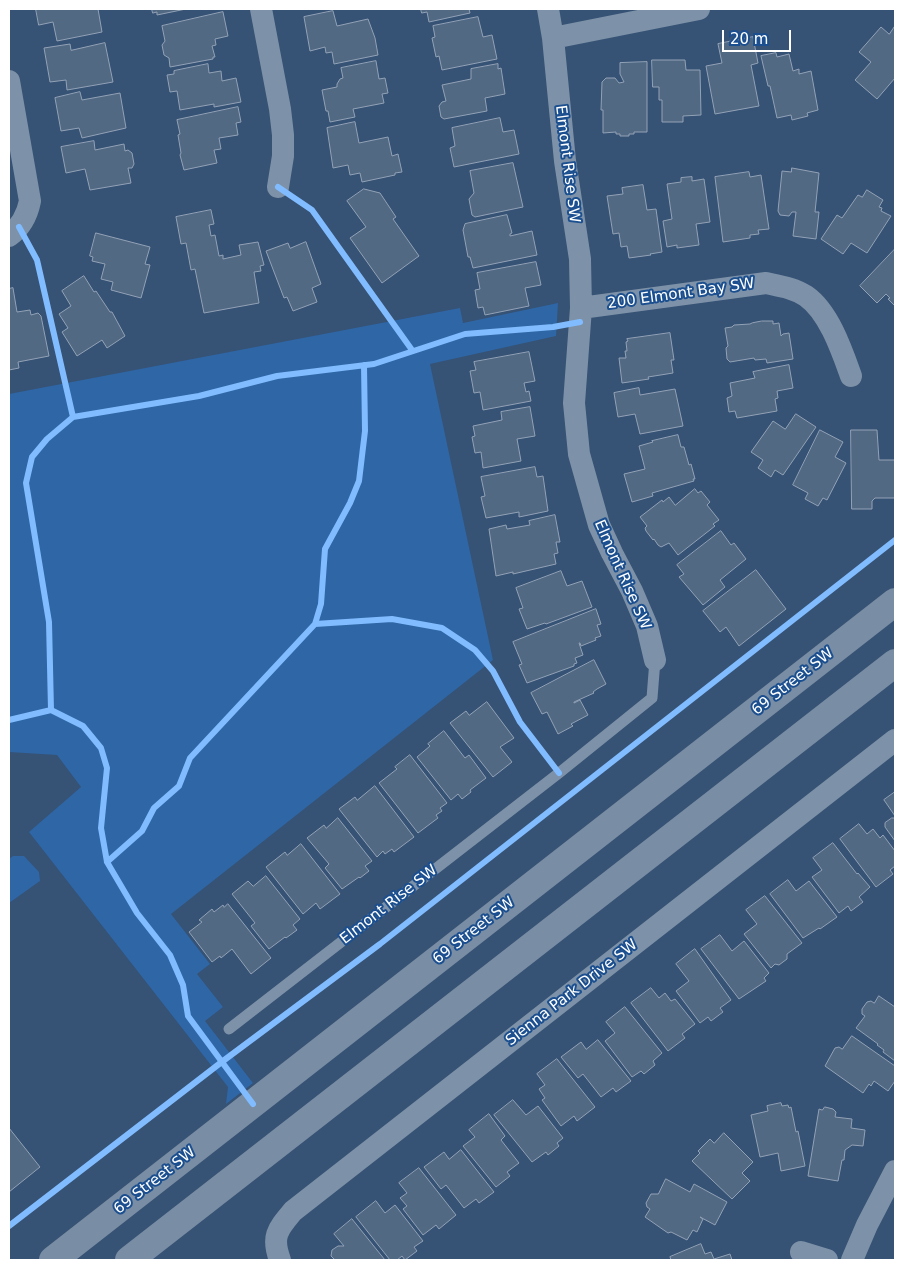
<!DOCTYPE html>
<html>
<head>
<meta charset="utf-8">
<style>
	body { margin:0 }
	#map { position:relative; width:904px; height:1269px; overflow:hidden; background:#365274; font-family:"DejaVu Sans",sans-serif }
	canvas { display:block }
	.frame { position:absolute; inset:0; border:10px solid #fff; pointer-events:none }
	.scale { position:absolute; left:722px; top:30px; width:69px; height:22px; box-sizing:border-box; border:2px solid #fff; border-top:0; padding-left:6px; font-size:15px; line-height:18px; white-space:nowrap; color:#fff; -webkit-text-stroke:4px #1b4f8f; paint-order:stroke }
</style>
</head>
<body>
<div id="map">
<canvas width="904" height="1269"></canvas>
<div class="frame"></div>
<div class="scale">20 m</div>
</div>
<script>
const ctx = document.querySelector('canvas').getContext('2d');
ctx.lineJoin = 'round';
function fill(path, color) { ctx.fillStyle = color; ctx.fill(path, 'evenodd'); }
function trace(path, color, width, dash) { ctx.strokeStyle = color; ctx.lineWidth = width; ctx.lineCap = dash ? 'butt' : 'round'; ctx.setLineDash(dash || []); ctx.stroke(path); }
function drawText(font, color, halo, rows, align = 'center') {
  ctx.font = font + ' "DejaVu Sans",sans-serif'; ctx.lineWidth = 4; ctx.setLineDash([]); ctx.textBaseline = 'middle'; ctx.strokeStyle = halo; ctx.fillStyle = color; for (const [text, x, y, turn = 0] of rows) {
    ctx.save(); ctx.translate(x, y); ctx.rotate((+turn || 0) * Math.PI / 180); ctx.textAlign = isNaN(turn) ? turn : align; if (halo) ctx.strokeText(text, 0, 0); ctx.fillText(text, 0, 0); ctx.restore();
  }
}
const green = new Path2D(`
	M558,303L556,336L430,364L493,660L171,914L210,964L197,974L223,1007L205,1021L253,1083L226,1104L228,1087L29,832L81,787L57,755L9,752V394L460,308L463,323Z
	M13,856H24L39,872L40,881L9,903V859Z`);
const building = new Path2D(`
	M36,9H98L102,32L57,41L53,22L39,25Z
	M152,9H186L157,15V12L153,13Z
	M421,9H469L470,13L429,22L427,12L422,13Z
	M333,11L337,26L368,19L375,38L378,55L334,64L332,52L326,53L325,47L310,51L304,17Z
	M223,12L228,36L215,39L216,45L212,46L215,57H213V59L170,67L169,58L164,55L162,45L165,41L162,26Z
	M478,17L483,37L492,35L497,59L442,70L439,56L436,57L432,38L435,37L433,26Z
	M895,26V78L877,99L855,80L871,62L859,52L881,27L889,34Z
	M753,37L758,63L751,65L759,106L715,114L706,66L722,63L718,44Z
	M105,43L113,82L67,90L66,80L50,82L44,48L70,44L71,50Z
	M776,53L777,57L789,54L793,71L799,69V74L811,71L818,110L807,113L808,116L792,120L791,115L777,118L770,86H768L761,56Z
	M652,60H685L686,70H700L701,115L683,116V122H662V100H659V87H653Z
	M376,61L379,79L385,78L388,93L382,94L384,103L353,109L355,117L330,122L328,111H326L322,90L337,87V84L340,79L343,78L341,68Z
	M647,62V132H634V134H629V136H620V134H616V132L603,133V110H601L602,82L606,78H615L619,83L624,82L620,74V63Z
	M208,64L209,73L221,71L222,81L236,78L241,102L214,107V104L180,110L177,91L170,92L167,75L174,74V71Z
	M498,64V69L501,68L505,94L485,98L487,111L444,119L441,117L439,106L442,102L446,101L442,85L471,79V69Z
	M80,92L82,100L120,93L126,128L82,138L79,128L61,131L55,98Z
	M238,107L241,122L236,123L238,135L219,138L221,149L214,150L217,163L184,170L180,155L181,153L178,135L180,134L177,120Z
	M500,118L503,132L514,130L519,154L454,167L450,148L455,146L452,128Z
	M355,122L359,143L388,137L392,156L398,154L402,172L395,173V175L362,182L360,173L350,175L348,165L333,168L327,128Z
	M94,141L95,150L124,144L125,151L128,150L132,153L134,164L132,168H128L131,183L90,190L85,169L66,173L61,147Z
	M513,163L523,207L475,217L472,215L469,199L474,193L470,171Z
	M792,168L819,173L815,212H819L816,239L793,236L796,212H792L789,216L780,215L778,211L782,171L791,172Z
	M749,172L750,177L761,175L769,229L758,230L759,234L750,235V238L723,242L715,177Z
	M692,177V181L704,179L710,222L696,224L699,245L677,248V245L667,247L663,221L672,219L667,184L681,182V178Z
	M643,185L647,210L656,209L662,252L650,254L651,255L629,258L627,246L621,247L619,233L613,234L607,196L623,194L622,188Z
	M364,189L380,193L396,217L393,219L419,256L382,283L350,238L366,227L347,201Z
	M867,190L883,200L879,207L882,208L881,211L891,216L867,253L851,243L843,254L821,239L837,215L842,218L858,195L862,197Z
	M211,210L214,224L209,225L211,236L215,235L219,256L223,255V259L241,255L239,245L258,242L264,265L260,266L261,271L254,272L259,303L204,313L195,269L191,270L186,243L181,244L176,217Z
	M507,215L512,233L510,234V236L532,231L537,255L473,268L470,257H468L463,230L465,224Z
	M96,233L150,247L145,264L150,265L141,298L111,290L113,282L101,279L105,264L92,261L93,257L90,256Z
	M306,242L321,284L312,288L317,302L293,311L287,297L284,298L266,251L288,243L290,248Z
	M895,249V306L888,299L890,298L886,294L877,303L860,286Z
	M536,262L541,285L525,288L529,306L485,315L483,307L478,308L475,290L480,289L477,273Z
	M84,276L94,292L96,291L110,312H112L125,336L107,348L102,340L77,356L62,332L68,328L59,314L71,306L62,291Z
	M13,288L17,312L30,310L31,315L38,313L41,316L49,356L18,362L19,368L9,370V289Z
	M762,321H773V324L779,323L781,336L783,334L789,333L793,359L767,363L766,359L755,360L754,358L730,362L727,359L726,348L728,346L725,328L732,327L734,325L750,324L752,323Z
	M670,333L674,360H671L673,373L648,377L649,379L622,383L619,358H626L625,351H627L626,342L628,341L627,339Z
	M529,352L535,381L524,383L526,392L529,391L531,401L483,410L480,392L474,393L470,371L476,370L474,362Z
	M789,365L793,388L777,391L778,398L775,399L777,411L737,418L735,411L729,412L727,398L732,396L730,383L755,378L753,372Z
	M639,388L640,395L675,389L683,426L640,434L635,414L618,417L614,393Z
	M530,407L535,436L517,439L521,461L483,468L481,452L475,453L472,437L475,436L473,426L502,420L501,412Z
	M796,414L816,427L783,475L775,470L771,477L758,468L763,460L751,452L773,421L785,429Z
	M820,430L843,442L835,457L846,463L827,500L823,498L818,506L805,499L808,493L793,485Z
	M851,430H877L879,460H895V498H875L872,501V509H852Z
	M678,435L681,447H684L689,465L691,464L695,479H693L694,481L652,493L653,496L632,502L624,474L645,469L639,446L653,442L652,441Z
	M535,467L537,477L543,476L548,511L519,517V512L486,518L481,497L485,496L481,477Z
	M695,489L698,493L701,491L710,502L707,505L719,520L713,524L715,526L678,555L669,543L661,547L658,545L654,539L653,540L646,531L645,528L647,526L640,517L662,500L663,502L669,497L675,505Z
	M555,515L560,542H556L558,553L554,554L556,564L513,574V572L496,576L489,529L506,525L507,529L530,525L529,521Z
	M721,531L731,545L734,543L746,559L720,580L725,587L703,605L679,577L684,574L677,565Z
	M756,570L786,609L739,646L726,627L720,632L703,611Z
	M561,571L567,586L582,581L592,607L546,624L545,623L527,629L519,609L523,608L516,588Z
	M596,609L601,624L597,625L601,636L595,638L596,640L581,646L580,643H579L583,655L575,658L577,663L574,664V666L527,683L519,665L522,664L513,642Z
	M594,660L606,684L597,689L593,692L594,693L574,702V703L580,700L588,715L571,724L573,726L558,734L547,712L542,714L531,693Z
	M487,702L514,738L500,747L512,762L493,777L450,723L466,711L469,715Z
	M444,731L465,758L469,755L486,778L470,790L471,792L462,799L458,794L451,800L417,757L430,746L428,744Z
	M410,755L447,803L440,808L442,811L436,815L438,818L418,833L379,783L397,769L395,767Z
	M375,786L414,837L394,852L392,849L385,854L383,851L377,857L339,809L355,797L357,800Z
	M895,792V816L884,800Z
	M338,818L372,861L365,866L369,871L360,878L359,877L342,889L325,868L329,864L307,838L324,825L326,828Z
	M892,818H895V841L885,827V823Z
	M859,824L867,834L873,829L880,838L883,835L895,851V866L890,870L893,874L876,887L840,839Z
	M833,843L857,874L858,873L870,887L859,897L863,902L851,911L848,906L839,913L812,877L822,870L813,858Z
	M301,844L340,894L320,909L316,903L303,914L266,867L285,852L287,855Z
	M266,876L300,919L293,925L297,930L286,938L285,937L269,949L251,926L255,923L232,894L248,881L253,886Z
	M788,880L796,891L809,881L837,917L820,929L819,928L803,938L770,894Z
	M765,896L802,943L787,954V959L779,965L775,964L771,968L744,934L757,924L746,910Z
	M228,904L271,958L251,974L232,949L221,958L220,956L212,962L189,932L202,922L199,920L212,909L214,912L223,905L224,907Z
	M720,935L732,951L744,941L769,973L764,978L766,981L739,999L701,949Z
	M695,949L731,1000L720,1008L723,1012L711,1021L708,1017L700,1023L676,991L689,981L676,964Z
	M651,988L659,998L665,993L671,1001L675,999L695,1024L682,1034L685,1038L668,1051L631,1003Z
	M879,996L895,1007V1061L883,1052L884,1050L877,1045L878,1044L856,1028L865,1016L862,1014V1009L867,1002L871,1001L874,1003Z
	M625,1007L662,1053L653,1061L655,1065L644,1074L641,1071L632,1077L605,1041L615,1033L606,1022Z
	M852,1036L895,1066V1081L888,1091L874,1081L871,1086L869,1084L863,1093L825,1066L835,1048L839,1047L842,1049Z
	M598,1040L631,1081L616,1092L613,1088L601,1097L583,1074L578,1078L561,1057L581,1042L586,1049Z
	M557,1059L595,1107L577,1121L574,1116L561,1126L542,1100L545,1098L539,1089L545,1085L537,1074Z
	M513,1100L526,1115L538,1106L563,1138L557,1143L559,1146L548,1155L546,1152L532,1162L494,1115Z
	M781,1103L782,1106L788,1105L789,1108L791,1107L796,1132L798,1131L805,1166L781,1171L778,1153L760,1157L751,1115L768,1111L767,1106Z
	M825,1107L833,1109L836,1112L835,1117L852,1119L851,1128L865,1130L863,1146L852,1145L845,1150L844,1160H842L838,1181L808,1176L819,1109L822,1110Z
	M489,1114L505,1136L501,1140L519,1163L507,1172L510,1176L496,1187L463,1146L475,1137L469,1130Z
	M9,1128L40,1167L9,1192Z
	M724,1133L753,1162L742,1173L750,1181L732,1199L692,1161L700,1153L698,1151L710,1139L714,1143Z
	M461,1150L494,1192L479,1203L476,1199L464,1208L446,1185L441,1189L424,1167L444,1152L449,1159Z
	M419,1168L456,1215L439,1229L436,1225L423,1235L403,1209L407,1206L400,1198L407,1193L399,1183Z
	M666,1179L690,1192L694,1184L727,1202L715,1225L700,1217L703,1219L697,1232L693,1230L687,1240L671,1232L668,1233L645,1217L650,1209L647,1207L646,1203L651,1194H658Z
	M376,1201L385,1213L395,1205L423,1241L414,1247L417,1251L405,1260L402,1256L397,1260H390L356,1217Z
	M352,1219L385,1260H335L331,1256L332,1250L338,1246H344L334,1234Z
	M701,1244L705,1254L711,1252L714,1259L730,1254L732,1260H671L670,1257Z`);
const lane = new Path2D(`
	M229,1029L559,773L652,698L655,660`);
const street = new Path2D(`
	M261,9L280,109L283,135V156L278,187
	M548,9L553,38L565,161L580,259L581,308L574,403L579,454L599,525L612,553L632,591L647,626L655,660
	M553,38L699,9
	M9,81L30,201C27,216 21,227 9,236
	M581,308L766,283C780,286 794,288 806,296C829,312 842,351 851,376
	M801,1252L827,1260
	M280,1260C271,1236 278,1229 293,1211L895,740
	M852,1260L867,1225L895,1171`);
const secondary = new Path2D(`
	M53,1260L895,602
	M129,1260L895,663`);
const cycleway = new Path2D(`
	M278,187L312,210L412,350
	M19,227L37,260L73,417
	M315,624L321,604L325,549L350,503L359,481L365,431L364,365
	M51,710L49,622L26,483L32,457L47,439L73,417L199,396L277,376L374,364L465,334L553,327L580,322
	M9,720L51,710L83,726L101,748L107,768L101,828L107,862L137,913L170,955L183,985L188,1016L253,1104
	M107,862L142,831L154,808L179,786L190,758L315,624L392,619L442,628L475,650L493,671L520,722L559,773
	M9,1226L223,1061L380,944L895,540`);
const streetNames = [
	["Elmont Rise SW",567,164,83],
	["200 Elmont Bay SW",681,294,-8],
	["Elmont Rise SW",622,575,66],
	["69 Street SW",793,682,-38],
	["Elmont Rise SW",389,905,-38],
	["69 Street SW",474,931,-38],
	["Sienna Park Drive SW",572,993,-38],
	["69 Street SW",155,1181,-38]
];
fill(green, '#2f66a5');
fill(building, '#526984');
trace(building, '#92a2b6', 1);
trace(lane, '#7d92a8', 11);
trace(street, '#7d92a8', 22);
trace(secondary, '#798da4', 28);
trace(cycleway, '#80bcff', 6);
drawText('15px', '#fff', '#1b4f8f', streetNames);
</script>
</body>
</html>
